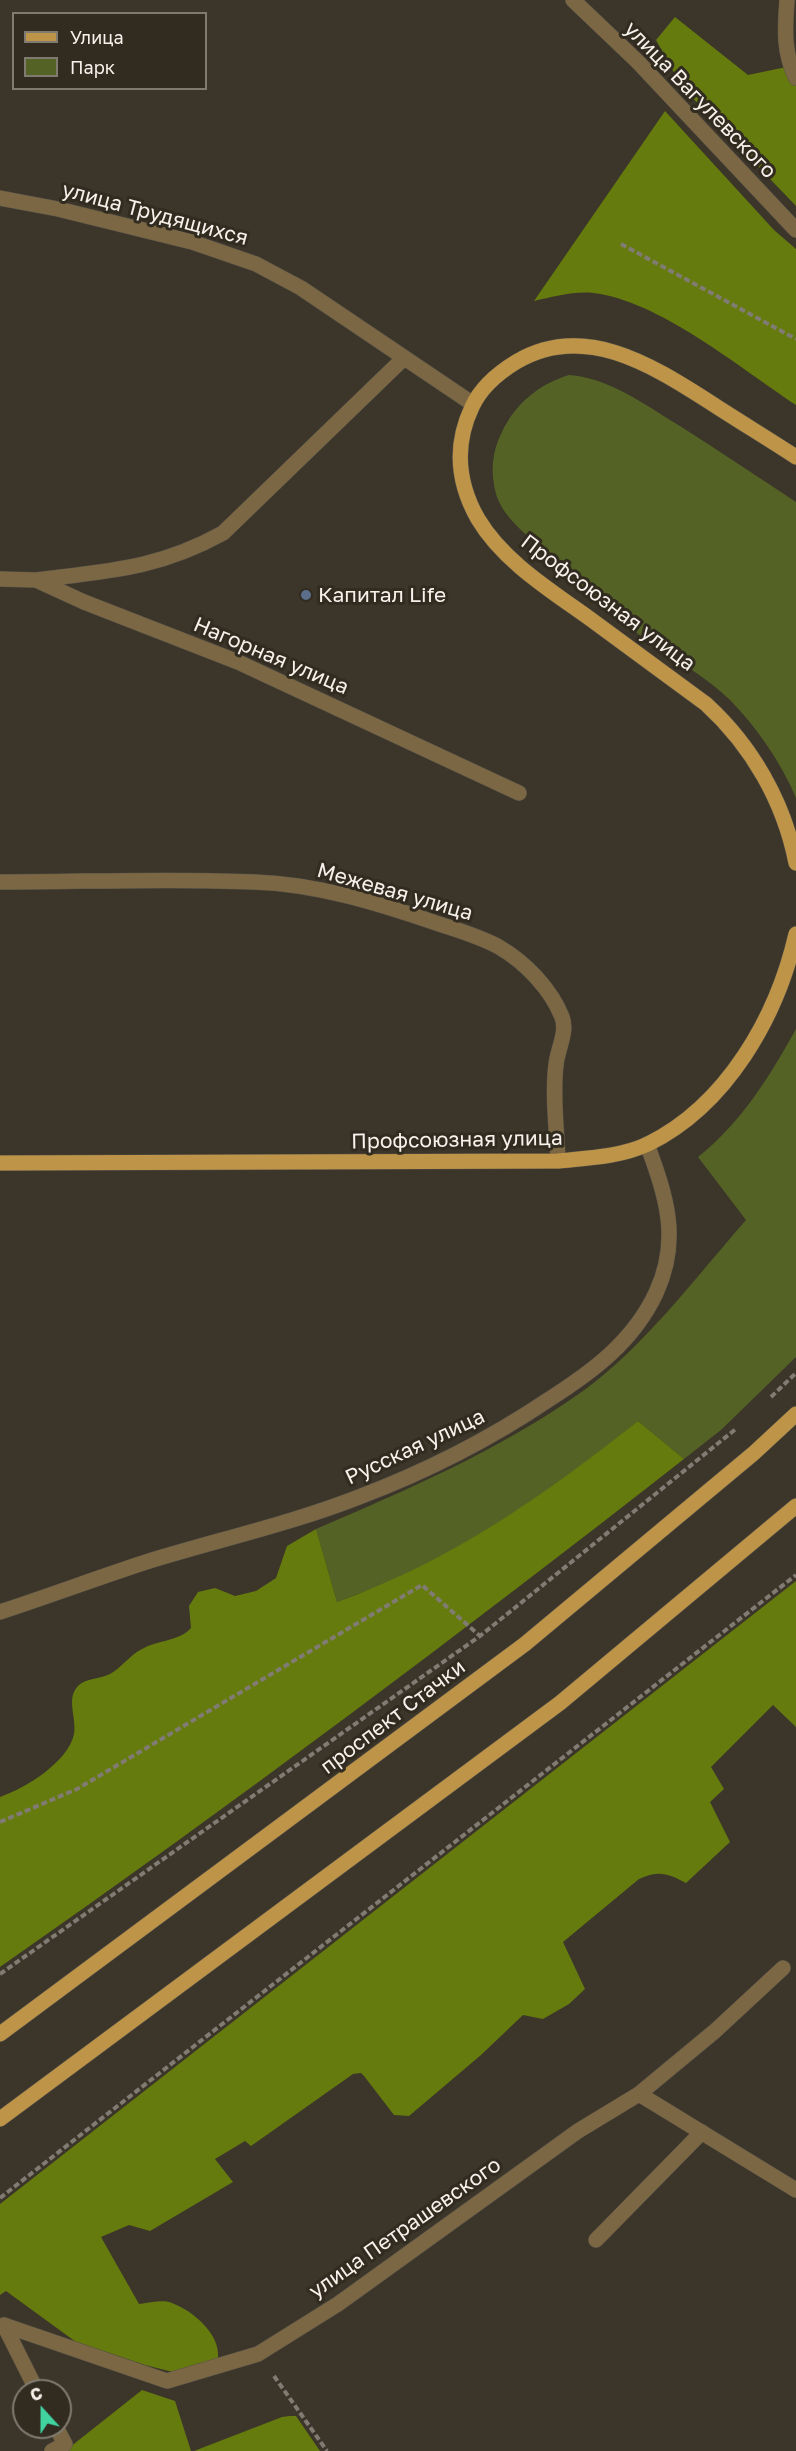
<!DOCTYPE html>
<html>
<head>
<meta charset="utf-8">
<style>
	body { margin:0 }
	#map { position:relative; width:796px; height:2451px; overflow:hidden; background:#3b352a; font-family:"Golos Text",sans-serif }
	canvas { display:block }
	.legend { position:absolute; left:12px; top:12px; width:195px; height:78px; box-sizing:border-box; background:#312b20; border:2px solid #807b71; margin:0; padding:8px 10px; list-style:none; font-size:18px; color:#f6f2eb }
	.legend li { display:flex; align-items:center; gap:12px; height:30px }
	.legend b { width:30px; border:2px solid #807b71 }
	.north { position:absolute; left:12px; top:2379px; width:60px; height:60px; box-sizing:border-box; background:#312b20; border:2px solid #807b71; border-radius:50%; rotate:339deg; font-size:16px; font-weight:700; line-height:24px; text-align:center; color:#f6f2eb }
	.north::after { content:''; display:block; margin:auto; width:21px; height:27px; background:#41d4a1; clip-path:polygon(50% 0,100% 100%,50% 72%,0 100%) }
</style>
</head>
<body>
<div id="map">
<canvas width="796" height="2451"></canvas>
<ul class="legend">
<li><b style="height:8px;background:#be9548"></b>Улица</li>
<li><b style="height:16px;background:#546325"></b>Парк</li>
</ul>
<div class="north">С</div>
</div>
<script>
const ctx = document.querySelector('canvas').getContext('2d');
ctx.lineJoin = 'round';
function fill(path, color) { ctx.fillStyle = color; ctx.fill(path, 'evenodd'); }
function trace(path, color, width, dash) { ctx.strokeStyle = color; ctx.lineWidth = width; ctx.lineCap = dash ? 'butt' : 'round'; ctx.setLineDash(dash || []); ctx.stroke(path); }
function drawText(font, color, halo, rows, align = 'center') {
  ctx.font = font + ' "Golos Text",sans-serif'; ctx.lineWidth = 6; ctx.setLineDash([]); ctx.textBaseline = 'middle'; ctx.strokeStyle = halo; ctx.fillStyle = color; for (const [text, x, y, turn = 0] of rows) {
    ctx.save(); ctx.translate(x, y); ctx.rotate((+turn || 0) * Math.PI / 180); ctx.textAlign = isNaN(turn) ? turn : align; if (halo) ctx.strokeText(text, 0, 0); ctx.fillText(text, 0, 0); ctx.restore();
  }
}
const green = new Path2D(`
	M569,375C610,378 645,405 680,426C719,451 757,476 796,502V798C781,762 757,728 730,700C704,675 674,659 645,639C606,610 569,578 535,543C520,529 502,514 496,494C490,472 492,451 502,432C515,404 539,384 569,375Z
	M796,1029V1357L721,1430L684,1459L638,1421C568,1477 495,1533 414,1572C389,1584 362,1592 337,1602L316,1529C409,1489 500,1450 583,1391C644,1347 696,1277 746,1220L698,1157C741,1123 770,1076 796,1029Z`);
const forest = new Path2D(`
	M675,17L748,75L796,65V206L682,87L656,40Z
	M665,111L774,230L796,249V405C740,368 658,300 593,293C574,291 552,297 534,301Z
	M638,1421L684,1459C460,1634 234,1804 0,1967V1797C26,1788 68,1762 74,1734C77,1717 65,1698 79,1685C87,1678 101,1679 110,1674C121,1668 130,1655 142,1649C158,1640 180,1641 191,1628L189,1606L198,1592L215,1588L235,1596L256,1591L276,1578L287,1546L316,1529L337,1602C453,1560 542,1497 638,1421Z
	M796,1581V1727L773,1705L711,1767L724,1789L710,1802L730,1842L686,1883C668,1873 658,1870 639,1879L563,1942L585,1989L569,2004L543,2019L523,2015L481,2055L409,2116L394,2115L364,2076L361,2073L353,2074L251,2146L245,2141L215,2159L233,2182L150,2231L129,2225L101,2237L139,2304C149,2303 164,2299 172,2303C193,2311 221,2334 218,2359L173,2372L145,2365L76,2342L6,2291L0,2295V2204Z
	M142,2390L175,2401L191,2451H65Z
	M290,2416H296L320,2451H194L282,2417Z`);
const path = new Path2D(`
	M621,244L796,339
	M771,1397L796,1373
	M0,1822L77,1789L422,1585L480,1636
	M0,1974L480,1636L737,1428
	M0,2198L796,1575
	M274,2376L327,2451`);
const minor = new Path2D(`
	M573,0L638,62L796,230
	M787,0C785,28 783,52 796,78
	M0,198L58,209L192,242L256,264L301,288L473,404
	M0,579L36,580L84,602L238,662L519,793
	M36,580C108,571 158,569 223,533L404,358
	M0,882C85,882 170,878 255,882C316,884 378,903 436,923C457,930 479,936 499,947C525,962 551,989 562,1017C568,1032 557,1050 556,1065C552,1096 557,1130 558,1161
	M0,1612C49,1596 97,1578 146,1562C217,1540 290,1524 359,1497C425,1472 490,1439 548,1400C592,1372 633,1342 656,1293C681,1239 666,1196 647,1144
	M639,2094L796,2190
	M596,2240L702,2132
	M4,2325L167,2381L258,2354L338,2304L578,2131L639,2094L715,2031L783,1968
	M0,2327L4,2325L37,2391
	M52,2451L65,2444L56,2427`);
const major = new Path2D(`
	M796,457C767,438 737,420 708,401C650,364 583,322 516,362C498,373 481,387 472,407C454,445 457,482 478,519C503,561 550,590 589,618C628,647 667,675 706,704C752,746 784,802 796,863
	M0,1163L558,1161C588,1158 620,1157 648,1144C727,1105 777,1017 796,934
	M0,2034L525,1644L754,1453L796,1414
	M0,2119L560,1703L796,1506`);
const markers = [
	[306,595,6,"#5c6f8a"]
];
const streetNames = [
	["улица Вагулевского",700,100,46],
	["улица Трудящихся",155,214,15],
	["Профсоюзная улица",608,603,37],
	["Нагорная улица",271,656,23],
	["Межевая улица",395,892,16],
	["Профсоюзная улица",457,1140,-1],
	["Русская улица",415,1447,-25],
	["проспект Стачки",393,1717,-37],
	["улица Петрашевского",405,2228,-35]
];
const poiNames = [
	["Капитал Life",318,595]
];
fill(green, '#546325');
fill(forest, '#667b0e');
trace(minor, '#595349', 16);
trace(major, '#595349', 16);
trace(path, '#817c73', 4, [6, 3]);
trace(minor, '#7b6743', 15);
trace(major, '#be9548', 15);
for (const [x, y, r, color] of markers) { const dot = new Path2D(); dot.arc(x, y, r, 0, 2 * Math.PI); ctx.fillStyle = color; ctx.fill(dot); trace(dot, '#312b20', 2); }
drawText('21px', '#f6f2eb', '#312b20', streetNames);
drawText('21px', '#f6f2eb', '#312b20', poiNames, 'left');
</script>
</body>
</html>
